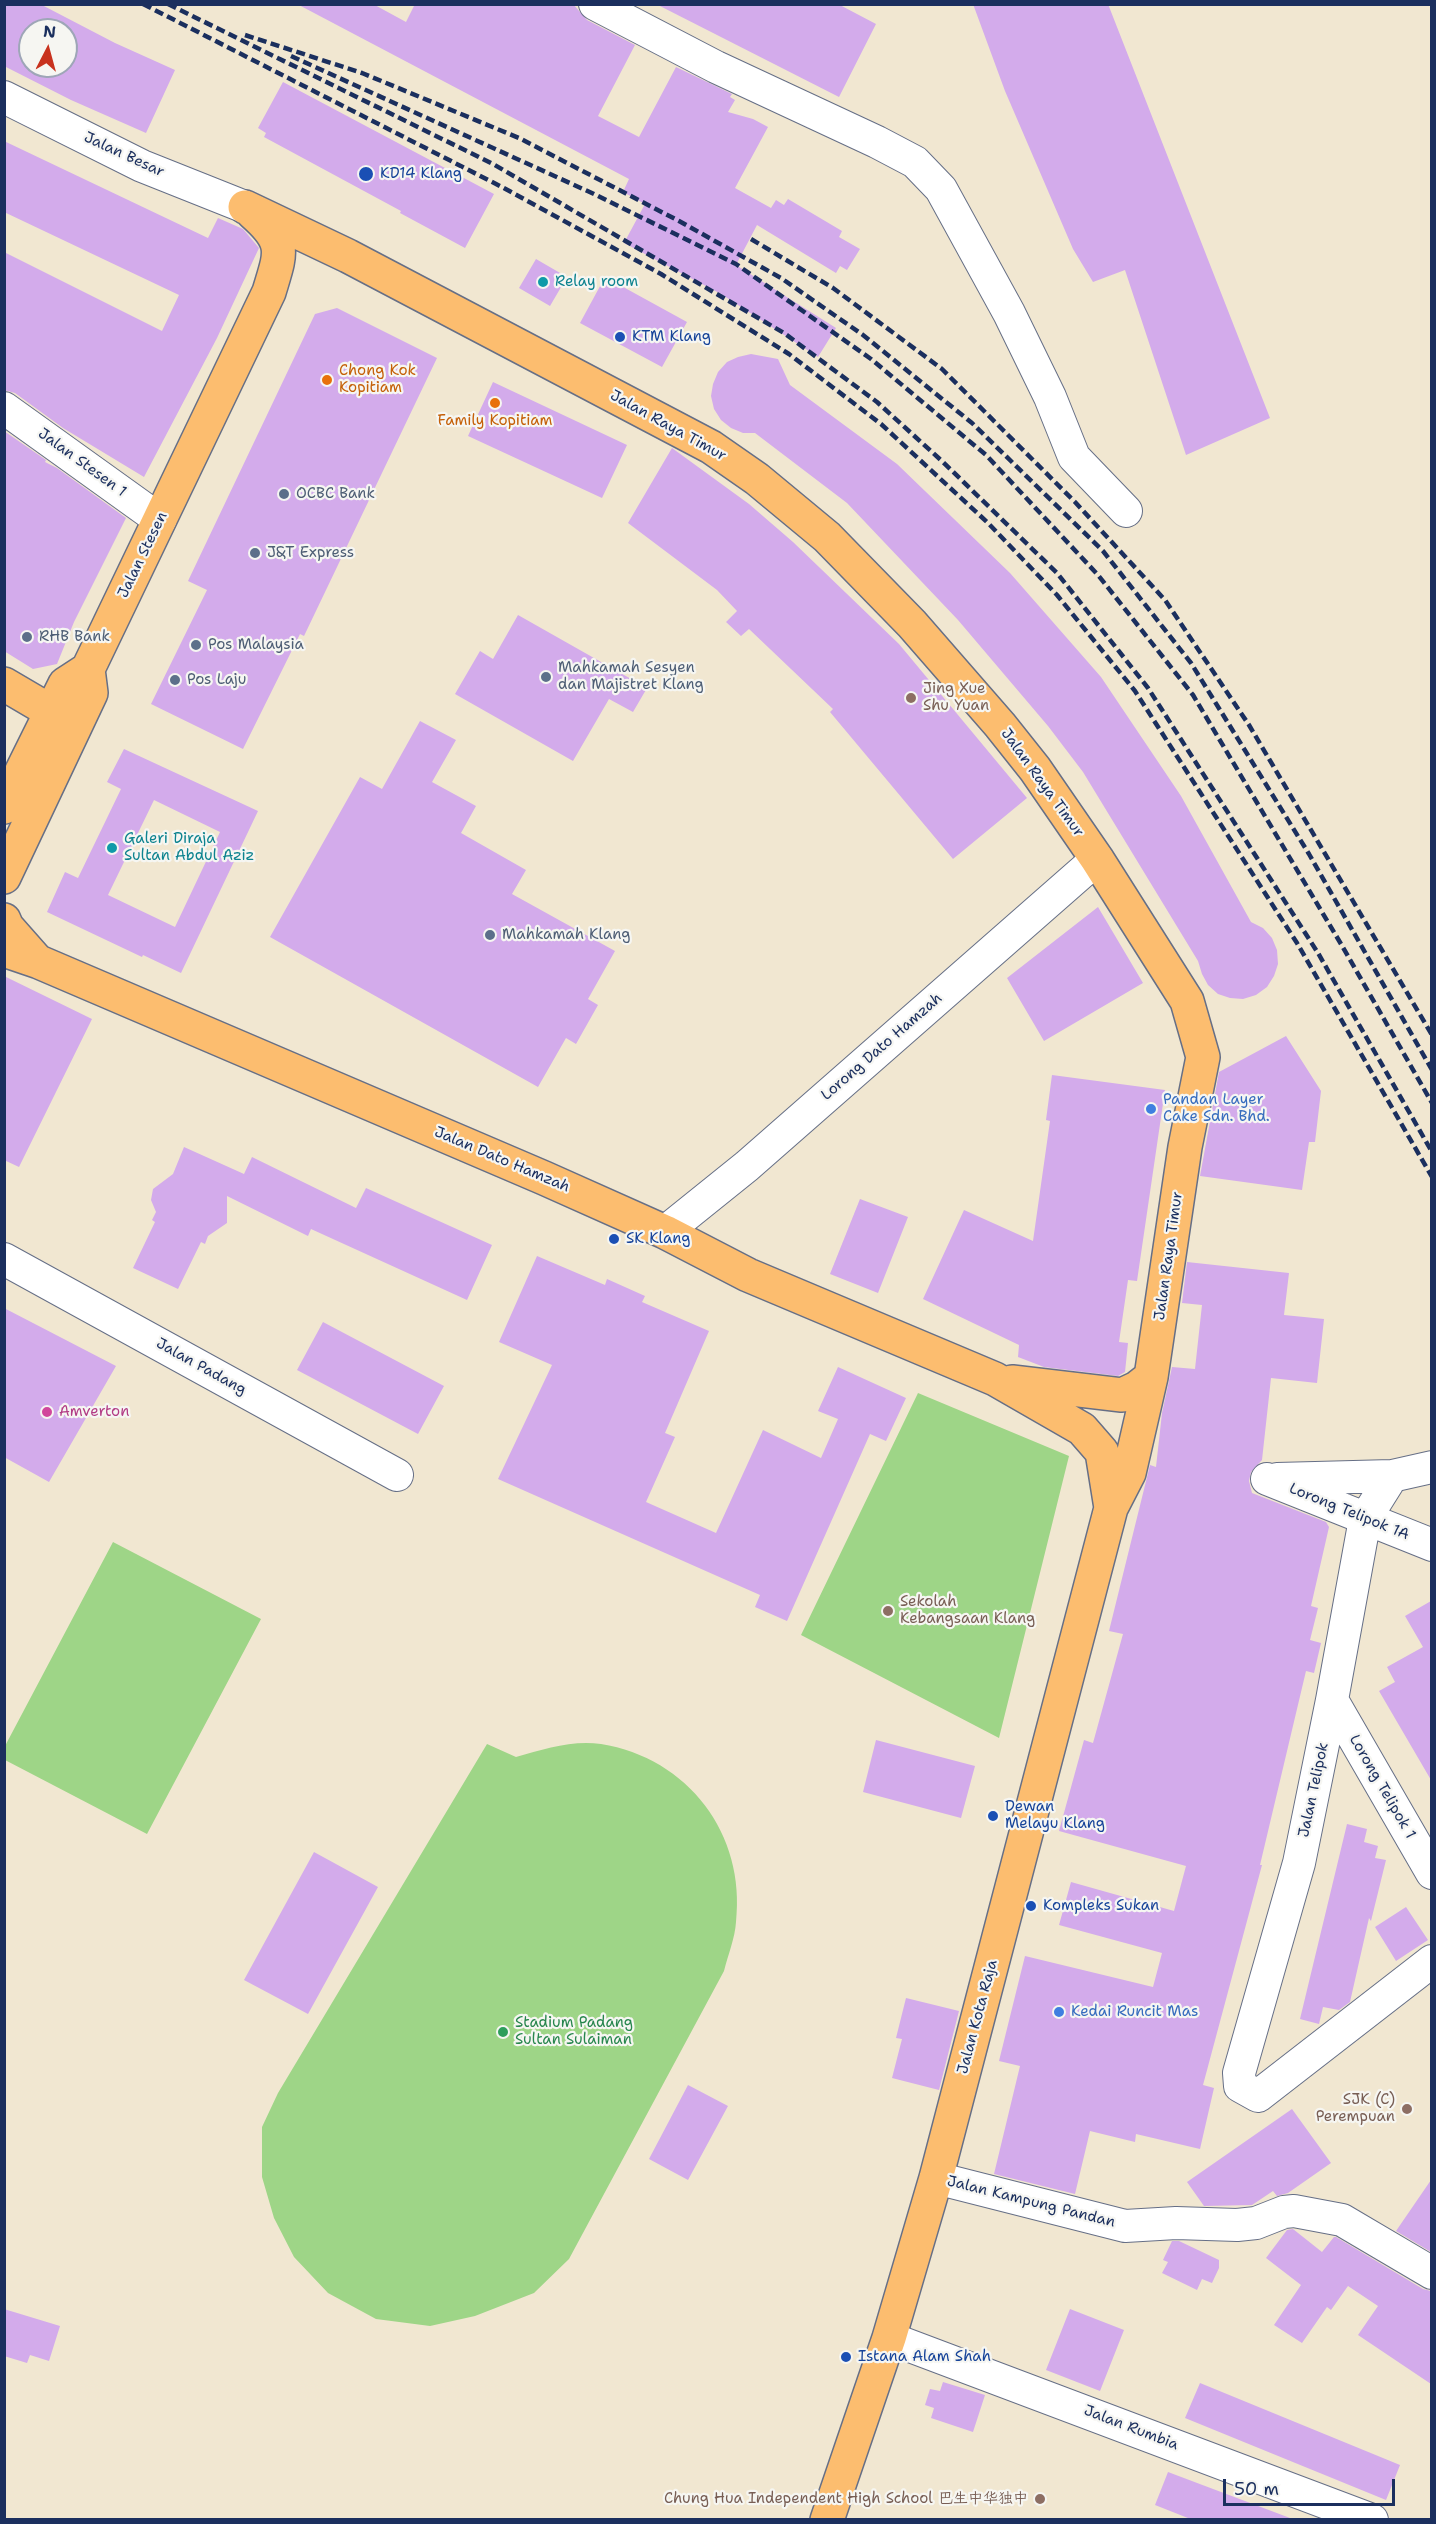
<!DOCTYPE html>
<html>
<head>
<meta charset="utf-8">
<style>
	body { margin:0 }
	#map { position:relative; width:1436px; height:2524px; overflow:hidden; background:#f1e7d1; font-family:"Shantell Sans",sans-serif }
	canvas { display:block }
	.frame { position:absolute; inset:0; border:6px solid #1b2f5e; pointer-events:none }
	.north { position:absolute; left:18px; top:18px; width:60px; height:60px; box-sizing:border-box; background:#f6f6f2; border:2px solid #9ea6b7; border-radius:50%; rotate:6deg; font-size:16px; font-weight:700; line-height:24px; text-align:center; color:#1b2f5e }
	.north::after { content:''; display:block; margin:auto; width:21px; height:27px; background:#c8321e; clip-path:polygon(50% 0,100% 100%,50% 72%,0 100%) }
	.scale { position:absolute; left:1223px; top:2479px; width:172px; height:27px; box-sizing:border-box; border:3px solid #1b2f5e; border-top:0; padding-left:8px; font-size:18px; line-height:21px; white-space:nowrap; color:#1b2f5e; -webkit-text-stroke:4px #f6f6f2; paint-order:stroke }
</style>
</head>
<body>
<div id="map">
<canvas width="1436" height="2524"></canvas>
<div class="frame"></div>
<div class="north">N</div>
<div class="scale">50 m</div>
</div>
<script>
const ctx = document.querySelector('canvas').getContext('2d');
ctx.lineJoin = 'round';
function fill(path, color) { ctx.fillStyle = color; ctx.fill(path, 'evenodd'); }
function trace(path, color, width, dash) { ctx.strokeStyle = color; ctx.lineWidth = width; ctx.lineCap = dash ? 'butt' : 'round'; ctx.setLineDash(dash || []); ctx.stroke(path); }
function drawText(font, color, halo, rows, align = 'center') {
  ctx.font = font + ' "Shantell Sans","LXGW WenKai TC",sans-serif'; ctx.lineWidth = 4.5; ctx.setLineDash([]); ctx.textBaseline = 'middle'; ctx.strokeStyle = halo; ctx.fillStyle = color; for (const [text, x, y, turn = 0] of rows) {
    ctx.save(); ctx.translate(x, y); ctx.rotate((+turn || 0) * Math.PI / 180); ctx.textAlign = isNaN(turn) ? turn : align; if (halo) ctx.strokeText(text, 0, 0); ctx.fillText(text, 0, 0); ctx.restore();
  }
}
const green = new Path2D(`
	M918,1393L1069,1456L999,1738L801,1635Z
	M113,1542L261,1619L147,1834L5,1760V1746Z
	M487,1744L516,1757C544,1749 572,1740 601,1744C688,1758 746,1834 736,1922C735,1938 728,1955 724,1971L569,2259L534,2293L475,2316L430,2326L376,2319L328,2293L294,2257L274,2218L262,2177V2127L278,2093Z`);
const building = new Path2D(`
	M4,4H40L115,43L175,70L146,133L71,100L4,66ZM30,30H66V66H30Z
	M297,4H373L406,22L415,4H573L587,20L635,45L598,116L639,137L676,67L732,94L730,97L735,100L728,112L753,119L768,127L735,188L771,208L776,200L784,205L788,199L842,231L839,237L860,249L847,270L840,266L836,273L757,225L736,265L836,328L818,357L721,294L624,243L645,204L623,192L629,179Z
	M656,4H838L876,24L839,97Z
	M973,4H1108L1270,418L1186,455L1125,270L1093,282L1073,249L1005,91Z
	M283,82L494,194L465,248L400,213L401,211L264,137L266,133L258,128Z
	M4,141L208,238L218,218L243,229L259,248L217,338L144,477L63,428L15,393L4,390V252L162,331L179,295L4,212Z
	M536,259L567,277L550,306L519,288Z
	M605,277L687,322L662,367L580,323Z
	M337,308L437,358L304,636L300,634L243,749L151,704L207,590L188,581L315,314Z
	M751,354L778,359L790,385L897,464L1010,573L1101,677L1181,796L1251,922L1263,928L1272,938L1277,950L1278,964L1274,976L1267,987L1256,995L1243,999L1230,998L1218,994L1208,985L1202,974L1198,961L1083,772L1048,726L958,620L847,503L755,433H743L731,428L721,420L714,409L711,396L713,384L718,372L727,362L738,357Z
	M493,382L627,445L602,498L468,436Z
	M4,431L46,460L45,462L57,468L126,518L74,622L57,664L33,669L4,651Z
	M672,448L749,504L793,542L899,644L1027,798L953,859L830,712L833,709L749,629L741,636L726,622L737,611L717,590L628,523Z
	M518,615L647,688L633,712L609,699L573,761L455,694L480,651L493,659Z
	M420,721L456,740L432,782L476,806L461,833L526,870L512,894L615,951L588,999L598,1005L576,1044L566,1038L538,1087L270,937L360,777L382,789Z
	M124,749L258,811L181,973L143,955L142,957L47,912L65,872L78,878L121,789L107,782ZM154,800L220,832L175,927L108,895Z
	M1098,907L1143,983L1044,1041L1007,978Z
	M4,976L92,1019L19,1167L4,1160Z
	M1286,1036L1321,1091L1315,1142H1309L1302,1190L1200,1176L1219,1072Z
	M1052,1075L1165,1090L1137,1281L1128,1280L1119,1342L1128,1343L1125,1372L1118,1376L1044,1367L1018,1357L1019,1345L923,1299L964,1210L1033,1241L1050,1121L1046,1120Z
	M184,1147L244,1174L252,1157L356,1208L366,1188L492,1245L467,1300L311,1229L308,1236L227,1196V1223L208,1236L205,1244L201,1242L178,1289L133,1268L155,1222L152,1220L156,1212L151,1200L153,1189L173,1174Z
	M860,1199L908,1217L878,1293L830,1274Z
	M537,1256L605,1285L607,1279L645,1296L642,1302L709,1331L665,1433L675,1437L646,1502L716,1533L763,1430L821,1458L838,1419L818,1411L838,1367L906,1398L886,1441L870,1434L787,1621L755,1607L760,1595L498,1479L552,1365L499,1342Z
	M1187,1262L1289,1273L1284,1315L1324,1319L1317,1383L1271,1378L1262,1460L1251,1472L1249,1481L1252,1493L1326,1522L1329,1527L1311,1606L1318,1608L1310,1640L1321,1643L1314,1673L1306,1671L1260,1865H1262L1203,2085L1214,2088L1200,2149L1136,2134L1135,2142L1090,2131L1075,2194L994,2174L1020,2066L999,2061L1025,1956L1153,1987L1162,1953L1059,1925L1071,1882L1174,1911L1186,1866L1059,1831L1084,1740L1093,1743L1123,1634L1109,1631L1150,1465L1156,1467L1162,1413L1172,1367L1195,1369L1202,1305L1182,1303Z
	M4,1308L116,1366L49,1482L4,1457Z
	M323,1322L444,1386L418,1434L297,1370Z
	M1431,1601V1780L1379,1691L1395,1682L1387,1667L1423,1647L1405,1616Z
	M876,1740L975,1766L961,1818L863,1792Z
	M1347,1824L1367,1829L1364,1842L1378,1846L1375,1858L1386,1860L1371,1921L1369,1918L1350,2002L1339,2010L1323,2007L1319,2024L1300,2019Z
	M314,1852L378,1887L308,2014L244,1980Z
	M1406,1907L1428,1940L1396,1961L1375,1927Z
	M906,1998L959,2011L939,2090L892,2078L902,2039L896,2038Z
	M688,2085L728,2106L688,2180L649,2159Z
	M1292,2109L1331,2163L1288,2193L1277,2196L1273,2191L1252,2205L1204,2206L1187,2182Z
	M1431,2180V2252L1396,2231Z
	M1293,2229L1322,2252L1334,2237H1336L1423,2289L1431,2291V2384L1358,2335L1378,2306L1348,2286L1331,2310L1327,2307L1302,2343L1274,2325L1301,2285L1266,2258L1287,2230Z
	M1172,2241H1179L1219,2260V2268L1212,2283L1202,2279L1197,2290L1162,2273L1168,2262L1163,2260Z
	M4,2309L60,2326L49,2361L30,2355L27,2363L4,2356Z
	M1070,2309L1124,2330L1100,2391L1046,2370Z
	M943,2382L985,2395L973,2432L931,2418L934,2408L925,2405L930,2389L940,2391Z
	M1200,2383L1400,2465L1386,2500L1185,2418Z
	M1168,2472L1290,2518V2520H1193L1155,2505Z`);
const minor = new Path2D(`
	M595,4L716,67L877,142L915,162L941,189L1009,313L1050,397L1074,457L1126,511
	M4,97L142,166L245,207
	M4,408L160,520
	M665,1232L747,1166L1097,859
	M4,1259L397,1475
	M1392,1476L1365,1519L1332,1700L1299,1863L1239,2073L1240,2086L1258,2096L1432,1961
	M1267,1479L1432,1545
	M1277,1479L1392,1476L1432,1467
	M1332,1700L1432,1873
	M936,2178L1125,2226L1176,2223L1237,2225L1256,2223L1284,2212L1294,2211L1342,2220L1432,2273
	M889,2338L1372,2520`);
const major = new Path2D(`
	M245,207L348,256L711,447L757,479L827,537L912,624L1000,725L1035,769L1097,859L1187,1001L1203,1057L1185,1147L1151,1377L1129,1473L1111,1508L936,2178L889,2338L827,2520
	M4,684L50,711
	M4,807L65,684L88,669L269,292C281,252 287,243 253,213
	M4,877L91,693L88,669
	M4,920L7,927L37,961
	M4,950L39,962L544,1178L665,1232L748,1275L995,1379L1082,1429L1102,1452L1111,1508
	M1012,1382L1122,1395L1137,1388L1151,1377`);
const rail = new Path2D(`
	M143,4L502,187L661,274L789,354L881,424L987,522L1057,595L1135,691L1297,943L1432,1177
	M168,4L493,164L784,333L877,402L943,462L1057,573L1148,688L1318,953L1432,1152
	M245,35L362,73L519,138L679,221L781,278L863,335L972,423L1103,551L1191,663L1309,854L1432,1070
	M291,56L594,194L736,264L871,359L986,455L1098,575L1193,695L1341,944L1432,1103
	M751,239L833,288L942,369L1075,502L1165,600L1249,725L1432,1035`);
const markers = [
	[366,174,8,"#1a4fb4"],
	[543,282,6,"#0f9aa8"],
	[620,337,6,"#1a4fb4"],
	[327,380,6,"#e8710a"],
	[495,403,6,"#e8710a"],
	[284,494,6,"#5c6f8a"],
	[255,553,6,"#5c6f8a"],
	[27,637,6,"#5c6f8a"],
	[196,645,6,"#5c6f8a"],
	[546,677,6,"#5c6f8a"],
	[175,680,6,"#5c6f8a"],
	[911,698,6,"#8d6e63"],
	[112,848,6,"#0f9aa8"],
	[490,935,6,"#5c6f8a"],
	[1151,1109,6,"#3f7fe0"],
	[614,1239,6,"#1a4fb4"],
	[47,1412,6,"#d1479c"],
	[888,1611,6,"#8d6e63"],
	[993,1816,6,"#1a4fb4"],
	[1031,1906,6,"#1a4fb4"],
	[1059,2012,6,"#3f7fe0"],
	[503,2032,6,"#2e9e5b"],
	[1407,2109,6,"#8d6e63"],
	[846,2357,6,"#1a4fb4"],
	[1040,2499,6,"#8d6e63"]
];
const streetNames = [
	["Jalan Besar",124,155,25],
	["Jalan Raya Timur",668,426,29],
	["Jalan Stesen 1",82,463,36],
	["Jalan Stesen",143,555,-64],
	["Jalan Raya Timur",1042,783,54],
	["Lorong Dato Hamzah",882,1047,-41],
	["Jalan Dato Hamzah",502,1160,23],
	["Jalan Raya Timur",1169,1256,-82],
	["Jalan Padang",201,1367,29],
	["Lorong Telipok 1A",1349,1512,22],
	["Lorong Telipok 1",1382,1787,60],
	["Jalan Telipok",1314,1790,-78],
	["Jalan Kota Raja",978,2017,-75],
	["Jalan Kampung Pandan",1031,2202,14],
	["Jalan Rumbia",1131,2428,21]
];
const transitNames = [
	["KD14 Klang",380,174],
	["KTM Klang",632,337],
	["SK Klang",626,1239],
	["Dewan",1005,1807],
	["Melayu Klang",1005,1824],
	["Kompleks Sukan",1043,1906],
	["Istana Alam Shah",858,2357]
];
const cultureNames = [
	["Relay room",555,282],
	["Galeri Diraja",124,839],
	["Sultan Abdul Aziz",124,856]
];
const foodNames = [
	["Chong Kok",339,371],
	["Kopitiam",339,388],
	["Family Kopitiam",495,421,"center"]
];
const serviceNames = [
	["OCBC Bank",296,494],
	["J&T Express",267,553],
	["RHB Bank",39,637],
	["Pos Malaysia",208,645],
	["Mahkamah Sesyen",558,668],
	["dan Majistret Klang",558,685],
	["Pos Laju",187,680],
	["Mahkamah Klang",502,935]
];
const educationNames = [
	["Jing Xue",923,689],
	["Shu Yuan",923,706],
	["Sekolah",900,1602],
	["Kebangsaan Klang",900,1619],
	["SJK (C)",1395,2100,"right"],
	["Perempuan",1395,2117,"right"],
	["Chung Hua Independent High School 巴生中华独中",1028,2499,"right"]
];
const shopNames = [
	["Pandan Layer",1163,1100],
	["Cake Sdn. Bhd.",1163,1117],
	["Kedai Runcit Mas",1071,2012]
];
const hotelNames = [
	["Amverton",59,1412]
];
const leisureNames = [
	["Stadium Padang",515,2023],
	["Sultan Sulaiman",515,2040]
];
fill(green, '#9ed587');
fill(building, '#d3abeb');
trace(minor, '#666f86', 34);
trace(major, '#666f86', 36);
trace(minor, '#fff', 32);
trace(major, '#fcbd6f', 33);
trace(rail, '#1b2f5e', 4.5, [9, 4.5]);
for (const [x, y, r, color] of markers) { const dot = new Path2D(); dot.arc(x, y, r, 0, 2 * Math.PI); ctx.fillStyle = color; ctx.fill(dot); trace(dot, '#f6f6f2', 2); }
drawText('15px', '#1b2f5e', '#f6f6f2', streetNames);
drawText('15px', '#164399', '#f6f6f2', transitNames, 'left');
drawText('15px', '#0d838f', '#f6f6f2', cultureNames, 'left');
drawText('15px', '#c56008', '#f6f6f2', foodNames, 'left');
drawText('15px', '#4e5e75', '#f6f6f2', serviceNames, 'left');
drawText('15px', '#785e54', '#f6f6f2', educationNames, 'left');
drawText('15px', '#366cbe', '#f6f6f2', shopNames, 'left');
drawText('15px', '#b23c85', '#f6f6f2', hotelNames, 'left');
drawText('15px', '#27864d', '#f6f6f2', leisureNames, 'left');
</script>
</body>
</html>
